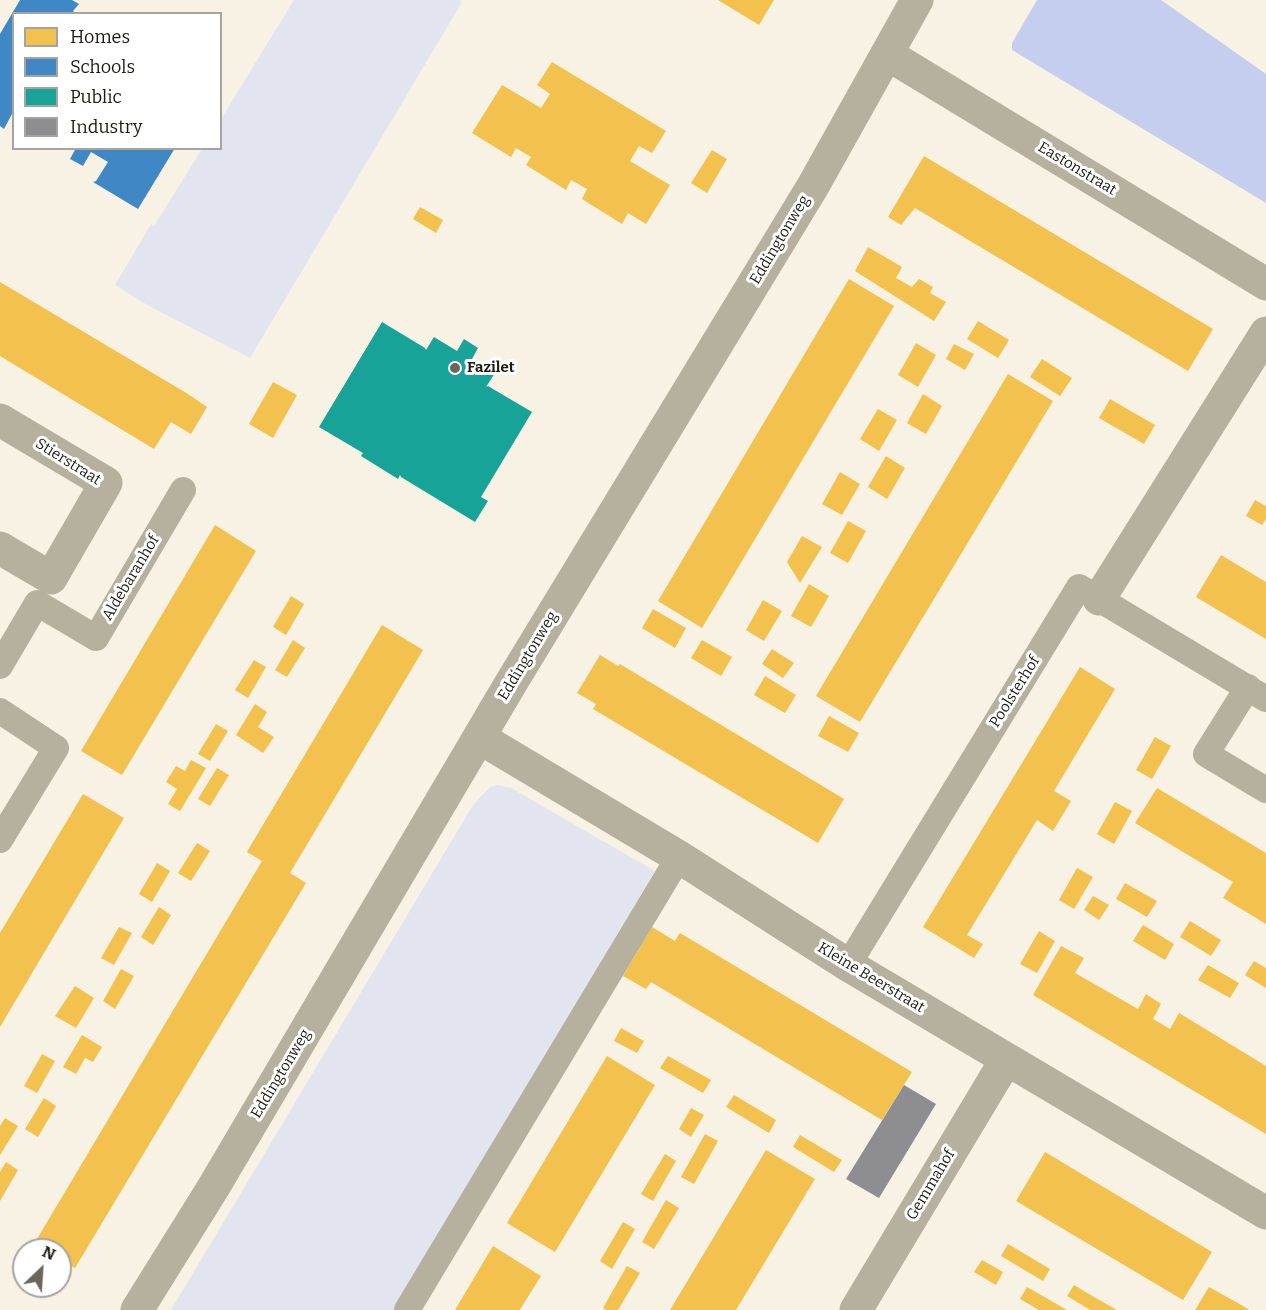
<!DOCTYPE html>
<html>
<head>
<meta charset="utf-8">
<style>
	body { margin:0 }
	#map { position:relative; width:1266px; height:1310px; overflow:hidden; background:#f7f2e4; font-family:Bitter,serif }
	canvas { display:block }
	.legend { position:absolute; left:12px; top:12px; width:210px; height:138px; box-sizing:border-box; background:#fff; border:2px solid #a5a49f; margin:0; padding:8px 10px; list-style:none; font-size:18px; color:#1f1b10 }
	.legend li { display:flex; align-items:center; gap:12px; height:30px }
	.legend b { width:30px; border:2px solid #a5a49f }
	.north { position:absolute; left:12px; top:1238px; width:60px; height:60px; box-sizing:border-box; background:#fff; border:2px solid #a5a49f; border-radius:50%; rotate:25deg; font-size:16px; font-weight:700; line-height:24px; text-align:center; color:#1f1b10 }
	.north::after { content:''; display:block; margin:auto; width:21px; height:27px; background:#6b665a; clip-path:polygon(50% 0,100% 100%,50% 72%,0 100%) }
</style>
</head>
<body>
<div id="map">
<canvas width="1266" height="1310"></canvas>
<ul class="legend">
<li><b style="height:16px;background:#f2c14e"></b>Homes</li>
<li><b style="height:16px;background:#3f88c5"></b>Schools</li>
<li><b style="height:16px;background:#17a398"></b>Public</li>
<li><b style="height:16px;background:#8d8d92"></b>Industry</li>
</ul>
<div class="north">N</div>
</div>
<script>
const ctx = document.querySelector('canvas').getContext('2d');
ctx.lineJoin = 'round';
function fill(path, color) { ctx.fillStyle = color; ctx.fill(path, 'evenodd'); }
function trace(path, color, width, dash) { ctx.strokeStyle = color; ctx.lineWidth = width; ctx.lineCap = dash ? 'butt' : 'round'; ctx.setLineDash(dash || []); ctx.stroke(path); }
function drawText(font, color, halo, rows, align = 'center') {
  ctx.font = font + ' Bitter,serif'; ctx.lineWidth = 6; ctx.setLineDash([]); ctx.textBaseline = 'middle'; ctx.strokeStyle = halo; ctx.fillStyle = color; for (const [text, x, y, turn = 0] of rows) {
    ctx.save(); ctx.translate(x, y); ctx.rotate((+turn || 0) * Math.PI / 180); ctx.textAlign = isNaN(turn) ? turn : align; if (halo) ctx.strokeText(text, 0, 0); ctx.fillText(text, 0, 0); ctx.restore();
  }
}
const green = new Path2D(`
	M294,0H460L461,4L250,358L149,306L115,285L151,224L154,226L202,149L220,148L221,119Z
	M498,785L511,788L655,871L394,1310H171L473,805L490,787Z`);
const water = new Path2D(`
	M1037,0H1161L1266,74V203L1012,50V43Z`);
const homes = new Path2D(`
	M718,0H774L759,25Z
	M552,62L666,131L652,153L639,146L630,161L670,185L646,224L628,213L622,224L582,199L587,189L571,180L566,190L526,165L531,157L516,148L511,157L472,133L502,85L541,108L550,94L537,85Z
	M712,150L727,159L707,193L691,183Z
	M924,156L1213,329L1188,371L915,208L901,225L888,217Z
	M420,207L443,220L436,233L413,219Z
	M868,247L902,267L896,278L912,287L919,279L933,287L930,293L946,302L934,321L855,271Z
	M849,279L894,306L702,628L658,601Z
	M0,282L188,394L207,407L191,434L171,422L154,449L0,356Z
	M978,321L1009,340L998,358L967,339Z
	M916,343L936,355L918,387L898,375Z
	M954,344L974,354L965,370L946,359Z
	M1042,359L1072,378L1060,396L1030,377Z
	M1008,374L1053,401L860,722L816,696Z
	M273,382L297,395L273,438L249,424Z
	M923,394L942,406L926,434L907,423Z
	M1110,399L1155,425L1144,444L1099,418Z
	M878,409L897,420L879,451L860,439Z
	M886,456L905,468L887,499L868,487Z
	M840,472L860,484L842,515L822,504Z
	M1255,500L1266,506V519L1262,525L1246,516Z
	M848,521L866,531L848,563L830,553Z
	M215,525L256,551L122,775L81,751Z
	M802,536L822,547L800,583L787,562Z
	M1221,555L1266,582V639L1196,597Z
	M809,584L829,596L811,627L791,616Z
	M291,596L304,604L286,635L273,627Z
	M763,600L782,611L764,641L746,630Z
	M653,609L686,628L675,648L642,628Z
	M382,625L423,650L290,873L306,883L75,1268L60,1259V1250H45L34,1244L262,861L247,852L248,850Z
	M293,640L305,648L287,677L275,670Z
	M702,640L732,657L721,676L691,658Z
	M772,649L794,663L783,678L762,664Z
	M600,655L618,666L620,664L844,799L818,843L593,709L596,704L577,693Z
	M254,660L266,667L248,698L235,690Z
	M1080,667L1115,689L1054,791L1071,801L1053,831L1037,820L967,935L983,944L974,958L923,927Z
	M765,676L796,695L785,713L754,695Z
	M255,704L267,712L258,727L274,737L263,753L236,735Z
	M829,716L859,733L848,752L818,736Z
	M216,724L228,731L210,761L198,754Z
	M1155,737L1171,746L1152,779L1136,770Z
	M191,760L206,768L180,811L168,804L177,789L166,782L176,766L185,771Z
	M217,768L229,775L210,806L198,799Z
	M1157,788L1266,853V924L1223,898L1233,882L1135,823Z
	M83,794L124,818L0,1027V933Z
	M1115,802L1132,811L1114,844L1097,834Z
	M197,843L210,851L191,881L178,873Z
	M157,863L170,871L152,902L139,894Z
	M1077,868L1093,877L1074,909L1059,900Z
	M1125,883L1157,901L1147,917L1116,899Z
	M1093,896L1109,905L1099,920L1084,910Z
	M159,907L171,915L153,945L141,937Z
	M1190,921L1221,940L1211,956L1180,937Z
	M1143,925L1174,944L1165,960L1133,941Z
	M119,927L132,933L114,965L101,958Z
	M652,927L675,941L680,933L912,1072L882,1120L651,982L646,989L623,976Z
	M1039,931L1055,941L1037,973L1020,964Z
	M1061,946L1084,958L1075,973L1138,1009L1146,994L1161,1004L1153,1019L1170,1029L1179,1013L1266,1066V1134L1033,995Z
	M1254,961L1266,968V988L1245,975Z
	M1208,965L1239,983L1230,998L1198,980Z
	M121,969L134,976L115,1009L103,1001Z
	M75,986L94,998L76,1028L55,1016Z
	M621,1028L644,1041L637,1053L614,1041Z
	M82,1035L102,1047L93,1062L85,1058L76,1074L63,1067Z
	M42,1054L55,1061L37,1093L24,1086Z
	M607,1056L655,1085L555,1252L507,1223Z
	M668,1056L711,1080L703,1093L660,1068Z
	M734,1095L776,1120L769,1133L726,1107Z
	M44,1098L56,1106L38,1137L25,1129Z
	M691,1108L704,1115L691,1137L679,1129Z
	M5,1118L18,1126L0,1155V1126Z
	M705,1134L718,1141L694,1184L681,1177Z
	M800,1135L842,1160L834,1172L793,1147Z
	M766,1150L815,1179L774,1247L736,1310H670Z
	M1045,1152L1212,1252L1183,1300L1016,1201Z
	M665,1154L676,1161L653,1201L641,1194Z
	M6,1162L18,1170L0,1201V1172Z
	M666,1200L679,1208L654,1249L642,1242Z
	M623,1222L635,1229L612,1269L600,1261Z
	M1008,1244L1050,1269L1043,1281L1001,1256Z
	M493,1246L541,1276L521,1308L520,1310H455Z
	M982,1260L1003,1272L996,1285L974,1272Z
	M627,1266L640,1273L618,1310H606L603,1308Z
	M1074,1285L1094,1297L1117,1310H1090L1087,1308L1067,1296Z
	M1027,1287L1048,1299L1067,1310H1039L1020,1299Z
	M1209,1287L1243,1306L1249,1310H1195Z`);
const schools = new Path2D(`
	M20,0H72L79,4L73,11L77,14H14V110L4,129L0,126V34Z
	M76,148H175L138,209L93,182L96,181L108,162L91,152L83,166L70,159Z`);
const public = new Path2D(`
	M382,322L425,348L426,350L434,337L457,351L464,339L478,348L472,359L495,373L486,387L488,386L532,412L481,497L488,501L475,522L401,477L400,475L398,479L361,456L363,453L319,427Z`);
const industry = new Path2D(`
	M904,1085L936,1104L879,1198L846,1179Z`);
const pedestrian = new Path2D(`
	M0,666L37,603L96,638L183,490
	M1248,687L1206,754L1266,790
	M0,711L56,748L0,840
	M848,965L1079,587L1266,699
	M407,1310L679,857`);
const minor = new Path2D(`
	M887,54L1266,284
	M0,420L106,483L51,578L0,548
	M1099,599L1266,333
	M480,738L679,857L848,965L1266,1213
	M137,1310L213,1188L511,683L813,186L917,0
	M856,1310L1006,1060`);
const markers = [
	[455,368,6,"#6b665a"]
];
const streetNames = [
	["Eastonstraat",1077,169,31],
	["Eddingtonweg",780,240,-59],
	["Stierstraat",68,462,32],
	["Aldebaranhof",131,578,-59],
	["Eddingtonweg",528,656,-59],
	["Poolsterhof",1015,692,-58],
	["Kleine Beerstraat",871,978,31],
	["Eddingtonweg",281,1074,-59],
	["Gemmahof",931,1185,-59]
];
const poiNames = [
	["Fazilet",467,368]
];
fill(green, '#e2e5f0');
fill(water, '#c5ceef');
fill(homes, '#f2c14e');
fill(schools, '#3f88c5');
fill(public, '#17a398');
fill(industry, '#8d8d92');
trace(pedestrian, '#b6b09e', 26);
trace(minor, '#b6b09e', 33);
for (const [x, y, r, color] of markers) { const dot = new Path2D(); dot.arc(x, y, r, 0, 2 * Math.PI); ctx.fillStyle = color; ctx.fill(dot); trace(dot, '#fff', 2); }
drawText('15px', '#1f1b10', '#fff', streetNames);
drawText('bold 15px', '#1f1b10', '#fff', poiNames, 'left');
</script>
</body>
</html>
